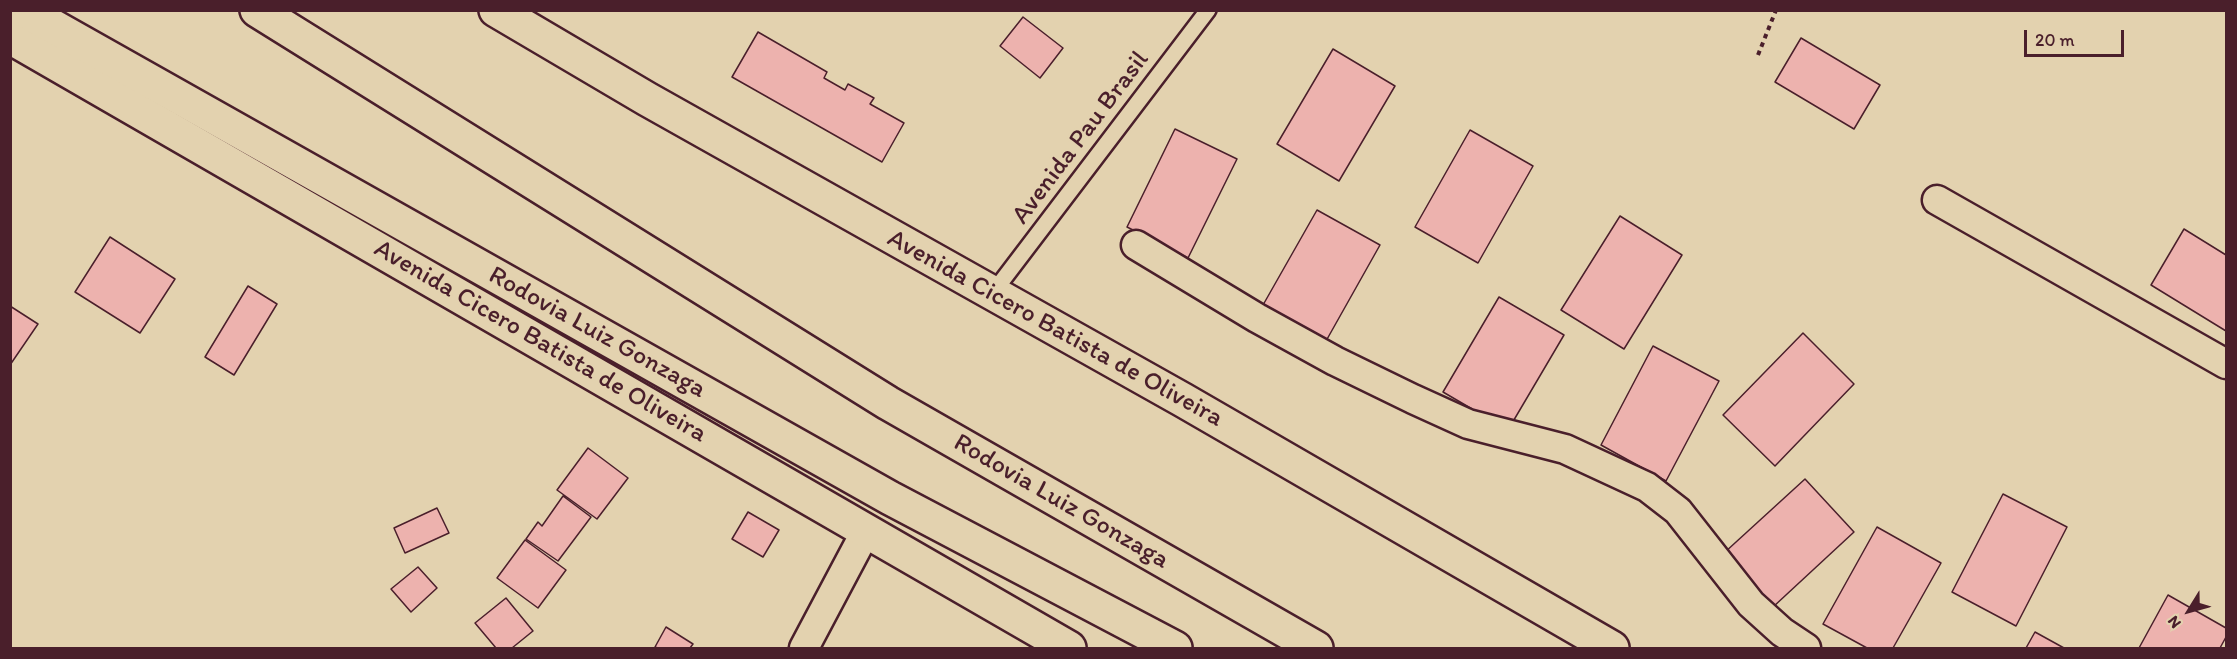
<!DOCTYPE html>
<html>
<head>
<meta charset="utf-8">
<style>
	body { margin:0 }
	#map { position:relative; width:2237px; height:659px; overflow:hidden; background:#e3d2af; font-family:Itim,sans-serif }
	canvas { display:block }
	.frame { position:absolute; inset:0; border:12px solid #4a1f2b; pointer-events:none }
	.north { position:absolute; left:2159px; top:581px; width:60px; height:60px; -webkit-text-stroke:4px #e3d2af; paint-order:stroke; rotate:233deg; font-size:16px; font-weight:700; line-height:24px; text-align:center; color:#4a1f2b }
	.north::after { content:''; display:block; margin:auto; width:21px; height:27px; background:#4a1f2b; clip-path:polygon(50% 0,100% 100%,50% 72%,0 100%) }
	.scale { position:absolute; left:2024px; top:30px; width:100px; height:27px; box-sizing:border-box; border:3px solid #4a1f2b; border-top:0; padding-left:8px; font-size:18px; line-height:21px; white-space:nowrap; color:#4a1f2b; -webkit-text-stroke:4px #e3d2af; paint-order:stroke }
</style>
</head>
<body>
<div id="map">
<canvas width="2237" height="659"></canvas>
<div class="frame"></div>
<div class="north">N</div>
<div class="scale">20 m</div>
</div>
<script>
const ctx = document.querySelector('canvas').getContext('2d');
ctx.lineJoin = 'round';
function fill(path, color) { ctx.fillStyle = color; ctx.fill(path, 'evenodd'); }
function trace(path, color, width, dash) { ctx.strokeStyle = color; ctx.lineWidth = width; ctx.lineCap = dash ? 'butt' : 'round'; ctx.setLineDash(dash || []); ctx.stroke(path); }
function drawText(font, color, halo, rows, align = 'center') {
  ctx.font = font + ' Itim,sans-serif'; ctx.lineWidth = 5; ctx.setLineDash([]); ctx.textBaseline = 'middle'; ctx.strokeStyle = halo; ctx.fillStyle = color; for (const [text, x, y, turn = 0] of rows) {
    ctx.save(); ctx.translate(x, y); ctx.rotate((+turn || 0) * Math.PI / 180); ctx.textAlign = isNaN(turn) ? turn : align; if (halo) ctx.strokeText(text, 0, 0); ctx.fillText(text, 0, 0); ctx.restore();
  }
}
const building = new Path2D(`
	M1023,17L1063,48L1040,78L1000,46Z
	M758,32L827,72L824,78L845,90L848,84L874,98L870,104L904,123L882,162L732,77Z
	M1801,38L1880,85L1854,129L1775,82Z
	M1333,49L1395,86L1339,181L1277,144Z
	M1175,129L1237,159L1188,258L1127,227Z
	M1470,130L1533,166L1478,263L1415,227Z
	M1317,210L1380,245L1326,341L1263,305Z
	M1620,216L1682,255L1624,349L1561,310Z
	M2184,229L2226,255V331L2151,285Z
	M110,237L175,279L140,333L75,292Z
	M248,286L277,304L234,375L205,357Z
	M1499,297L1564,335L1508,430L1443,392Z
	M10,306L38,324L10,365Z
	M1803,333L1854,384L1775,466L1723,415Z
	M1653,346L1719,381L1666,481L1601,445Z
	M588,448L628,478L597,519L557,490Z
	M1805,479L1854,532L1773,607L1724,553Z
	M2003,494L2067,527L2016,626L1952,592Z
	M563,496L591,517L558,561L526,539L538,522L542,526Z
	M437,508L449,533L405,553L394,528Z
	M748,512L779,530L763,557L732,539Z
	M1877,527L1941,563L1893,648H1867L1823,624Z
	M525,540L566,570L538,608L497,578Z
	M418,567L437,588L411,612L391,589Z
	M2168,595L2226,628V637L2220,648H2139Z
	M506,598L533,631L512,648H496L475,623Z
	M666,627L693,644L690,648H658L655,647Z
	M2035,632L2064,648H2026Z`);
const path = new Path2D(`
	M1758,55L1776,10`);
const lane = new Path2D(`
	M992,294L1208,10`);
const street = new Path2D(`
	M1937,200L2226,364
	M1136,245L1257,318L1335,361L1413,399L1468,424L1565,449L1647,487L1678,511L1751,604L1782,632L1806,648
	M804,648L866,531`);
const secondary = new Path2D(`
	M496,10L647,99L1183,400L1612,648
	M10,37L1069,648`);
const highway = new Path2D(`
	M24,10L890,498L1175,648
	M257,10L888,403L1316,648`);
const streetNames = [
	["Avenida Pau Brasil",1081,138,-53],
	["Avenida Cicero Batista de Oliveira",1055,329,29],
	["Rodovia Luiz Gonzaga",597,333,29],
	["Avenida Cicero Batista de Oliveira",540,342,30],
	["Rodovia Luiz Gonzaga",1061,502,30]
];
fill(building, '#edb2ae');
trace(building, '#4a1f2b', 1.5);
trace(lane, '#4a1f2b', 20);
trace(street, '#4a1f2b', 33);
trace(secondary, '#4a1f2b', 38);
trace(highway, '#4a1f2b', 38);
trace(path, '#4a1f2b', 4, [4.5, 4.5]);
trace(lane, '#e3d2af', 15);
trace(street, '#e3d2af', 28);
trace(secondary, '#e3d2af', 33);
trace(highway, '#e3d2af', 33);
drawText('26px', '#4a1f2b', '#e3d2af', streetNames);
</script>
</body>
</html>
